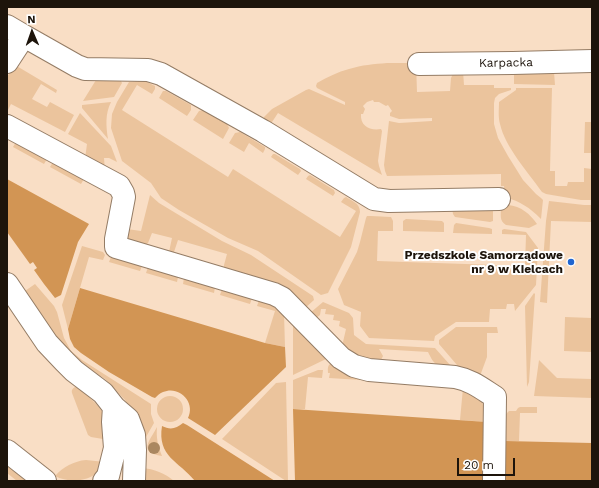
<!DOCTYPE html>
<html>
<head>
<meta charset="utf-8">
<style>
	body { margin:0 }
	#map { position:relative; width:599px; height:488px; overflow:hidden; background:#f9dec5; font-family:"Work Sans",sans-serif }
	canvas { display:block }
	.frame { position:absolute; inset:0; border:8px solid #1d140b; pointer-events:none }
	.north { position:absolute; left:12px; top:12px; width:40px; height:40px; -webkit-text-stroke:3px #fff; paint-order:stroke; rotate:358deg; font-size:11px; font-weight:700; line-height:16px; text-align:center; color:#1d140b }
	.north::after { content:''; display:block; margin:auto; width:14px; height:18px; background:#1d140b; clip-path:polygon(50% 0,100% 100%,50% 72%,0 100%) }
	.scale { position:absolute; left:457px; top:458px; width:58px; height:18px; box-sizing:border-box; border:2px solid #1d140b; border-top:0; padding-left:5px; font-size:12px; line-height:14px; white-space:nowrap; color:#1d140b; -webkit-text-stroke:3px #fff; paint-order:stroke }
</style>
</head>
<body>
<div id="map">
<canvas width="599" height="488"></canvas>
<div class="frame"></div>
<div class="north">N</div>
<div class="scale">20 m</div>
</div>
<script>
const ctx = document.querySelector('canvas').getContext('2d');
ctx.lineJoin = 'round';
function fill(path, color) { ctx.fillStyle = color; ctx.fill(path, 'evenodd'); }
function trace(path, color, width, dash) { ctx.strokeStyle = color; ctx.lineWidth = width; ctx.lineCap = dash ? 'butt' : 'round'; ctx.setLineDash(dash || []); ctx.stroke(path); }
function drawText(font, color, halo, rows, align = 'center') {
  ctx.font = font + ' "Work Sans",sans-serif'; ctx.lineWidth = 4; ctx.setLineDash([]); ctx.textBaseline = 'middle'; ctx.strokeStyle = halo; ctx.fillStyle = color; for (const [text, x, y, turn = 0] of rows) {
    ctx.save(); ctx.translate(x, y); ctx.rotate((+turn || 0) * Math.PI / 180); ctx.textAlign = isNaN(turn) ? turn : align; if (halo) ctx.strokeText(text, 0, 0); ctx.fillText(text, 0, 0); ctx.restore();
  }
}
const green = new Path2D(`
	M387,63H416L417,92L450,91L451,78L453,74L463,71L464,85H494V88H511V90L499,94L495,98L494,103V124L498,138L508,156L523,180L536,194L541,198L543,200L541,219C529,207 521,202 505,197L504,186H501V174L387,176L385,171L384,165L389,121L399,123L432,121V118L399,119L390,116V113L392,111L388,105L386,106L379,102H374L373,100L367,102L363,106L365,109L363,114H361C360,126 370,131 381,129L382,131L378,161L379,166L382,175L278,113L270,125L264,121V117L272,109L306,90L309,89L345,105V102L317,88L316,86L317,83C327,77 338,72 349,69C362,65 374,64 387,63Z
	M15,65L57,90L56,93L41,84L32,99L47,107L50,102L74,115L65,132L11,104L7,112V77Z
	M514,72H554L555,85L514,84Z
	M96,80L121,81L122,83L114,97L83,101Z
	M139,81H145L155,86V89L152,94L137,85L122,110L228,177L233,169L340,237L356,211L341,202L344,198L346,197C352,201 360,203 360,212L351,247L328,293L321,295L258,251L228,238L179,210L161,198L151,183L122,161L111,128L112,114L117,102L129,82Z
	M516,88H552L550,171H555V186H567L568,182H584V168L592,169V200H581L546,194L542,192C528,172 505,147 500,124C498,117 499,109 499,102L516,90Z
	M163,91H166L191,105V110L187,116L159,98Z
	M111,102C105,114 106,126 108,139L82,108V105Z
	M203,110L227,124L229,128L223,139L193,120L199,111Z
	M80,113L111,146L117,162L109,158H104L105,171L85,159L87,144L68,134Z
	M591,115L592,153H584L585,122H591Z
	M240,132L265,147V149L263,153L249,143L244,152L229,143L235,133Z
	M16,142L47,159L44,164L13,147Z
	M273,154H275L300,169L301,171L298,175L271,157Z
	M53,162L84,179L81,184L50,167Z
	M310,175L334,190L335,193L333,196L306,179L308,176Z
	M150,195L159,203L222,241L251,255L313,296L314,300L304,309L224,268V265L227,254L178,240L174,252L173,253L169,252L172,238L152,233L148,243L145,245L127,239V229L141,231Z
	M549,201L584,205H592V222L551,221L547,303L540,302L546,221Z
	M508,205C521,206 530,214 537,224L529,228L506,225C499,221 501,214 501,207Z
	M493,207V221L490,222L455,217L453,214L452,208Z
	M367,216H371L391,217L393,221V231H378L377,261L525,266L526,235L502,234V230L504,229L526,232L538,248L536,285L515,311L514,304H507L506,309H490L489,322H456L435,336L434,341L369,338L360,326L361,312L344,305L338,289L357,252L360,242L366,218Z
	M406,219L442,221L444,223V232L403,231V221Z
	M456,223L489,228L492,229V234L453,233L454,225Z
	M82,246L103,252L105,255L103,260L89,257L68,329L62,305Z
	M111,257L142,266L140,271L109,262Z
	M148,267L178,277L177,282L146,273Z
	M184,278L215,287L214,293L183,284Z
	M35,284L54,306L57,312L64,338L71,351L82,360L151,404V414L154,423L142,444L129,407L125,400L113,387L105,379L80,363L63,346L43,321L25,291Z
	M222,289L252,298L250,304L220,295Z
	M534,293L535,294L529,382L527,387L525,306Z
	M259,300L276,305L284,313L285,347L265,343L275,311L257,306Z
	M323,302L349,313L353,318L354,335L366,344L435,348L451,366C435,365 435,366 428,352L379,349L383,356L381,360L378,361L360,358L344,347L343,342L346,329L339,326L340,321L333,320L334,315L325,314L326,309H321L320,315L316,318L310,313Z
	M565,317L592,318V352L564,351Z
	M293,325L326,359L293,375Z
	M456,327H497L498,333H487V357L480,376L457,367V365L439,344V340Z
	M539,360L557,378L592,379V398L534,396Z
	M331,363L361,375V380L329,378L330,373H328C328,369 327,366 331,363Z
	M318,370H323L322,378L308,377L305,409H293V380Z
	M286,382L288,481H286L222,439L276,383Z
	M76,386C86,395 98,403 104,415L109,440L91,437L88,435L72,393C71,389 74,388 76,386Z
	M463,388C467,390 473,392 477,396C484,402 486,414 487,422L460,420Z
	M157 409a13 13 0 1 1 26 0a13 13 0 1 1-26 0Z
	M520,407H537V413H520L519,441H505L506,414L509,411H516L518,408Z
	M157,427C156,438 158,446 162,456C138,452 149,442 157,427Z
	M86,460L105,462C103,465 101,470 98,472C87,482 68,483 55,476C63,467 74,461 86,460Z
	M7,465L25,479L23,481H17L7,473Z
	M142,468C154,469 165,473 174,481H144Z`);
const forest = new Path2D(`
	M7,179L89,224L78,242L61,295L55,298L44,284L34,270L37,268L33,262L30,264L7,232Z
	M80,288L265,343L285,347L286,367L215,435L188,418C196,402 179,385 163,392C160,393 158,395 155,398L152,397L109,372L81,353L74,347L70,339L68,329Z
	M293,409L487,422L486,481H295Z
	M183,423L187,425L275,481H195C179,461 157,457 162,426C170,430 176,429 183,423Z
	M505,441L592,443V481H504Z`);
const minor = new Path2D(`
	M7,26L24,36L7,62
	M24,36L77,66L85,69L148,70L161,74L263,131L374,199L389,201L499,199
	M419,64L513,63L592,61
	M7,126L119,186L123,193L124,197L116,239V247L274,294L282,298L341,358L354,366L369,370L455,377C471,380 481,388 495,397L494,481
	M7,284L47,343L64,361L74,371L103,393L114,407L128,419L134,435L135,450L134,481
	M7,451L45,481
	M104,481L108,476L115,448L113,422L114,407`);
const trees = [
	[154,448]
];
const markers = [
	[571,262,4,"#2065d0"]
];
const streetNames = [
	["Karpacka",506,63,-1]
];
const poiNames = [
	["Przedszkole Samorządowe",563,255],
	["nr 9 w Kielcach",563,269]
];
fill(green, '#ebc49d');
fill(forest, '#d29554');
trace(minor, '#947c65', 24);
trace(minor, '#fff', 22);
ctx.fillStyle = '#aa8760';
for (const [x, y] of trees) { ctx.beginPath(); ctx.arc(x, y, 6, 0, 2 * Math.PI); ctx.fill(); }
for (const [x, y, r, color] of markers) { const dot = new Path2D(); dot.arc(x, y, r, 0, 2 * Math.PI); ctx.fillStyle = color; ctx.fill(dot); trace(dot, '#fff', 1.5); }
drawText('12px', '#1d140b', '#fff', streetNames);
drawText('bold 12px', '#1d140b', '#fff', poiNames, 'right');
</script>
</body>
</html>
